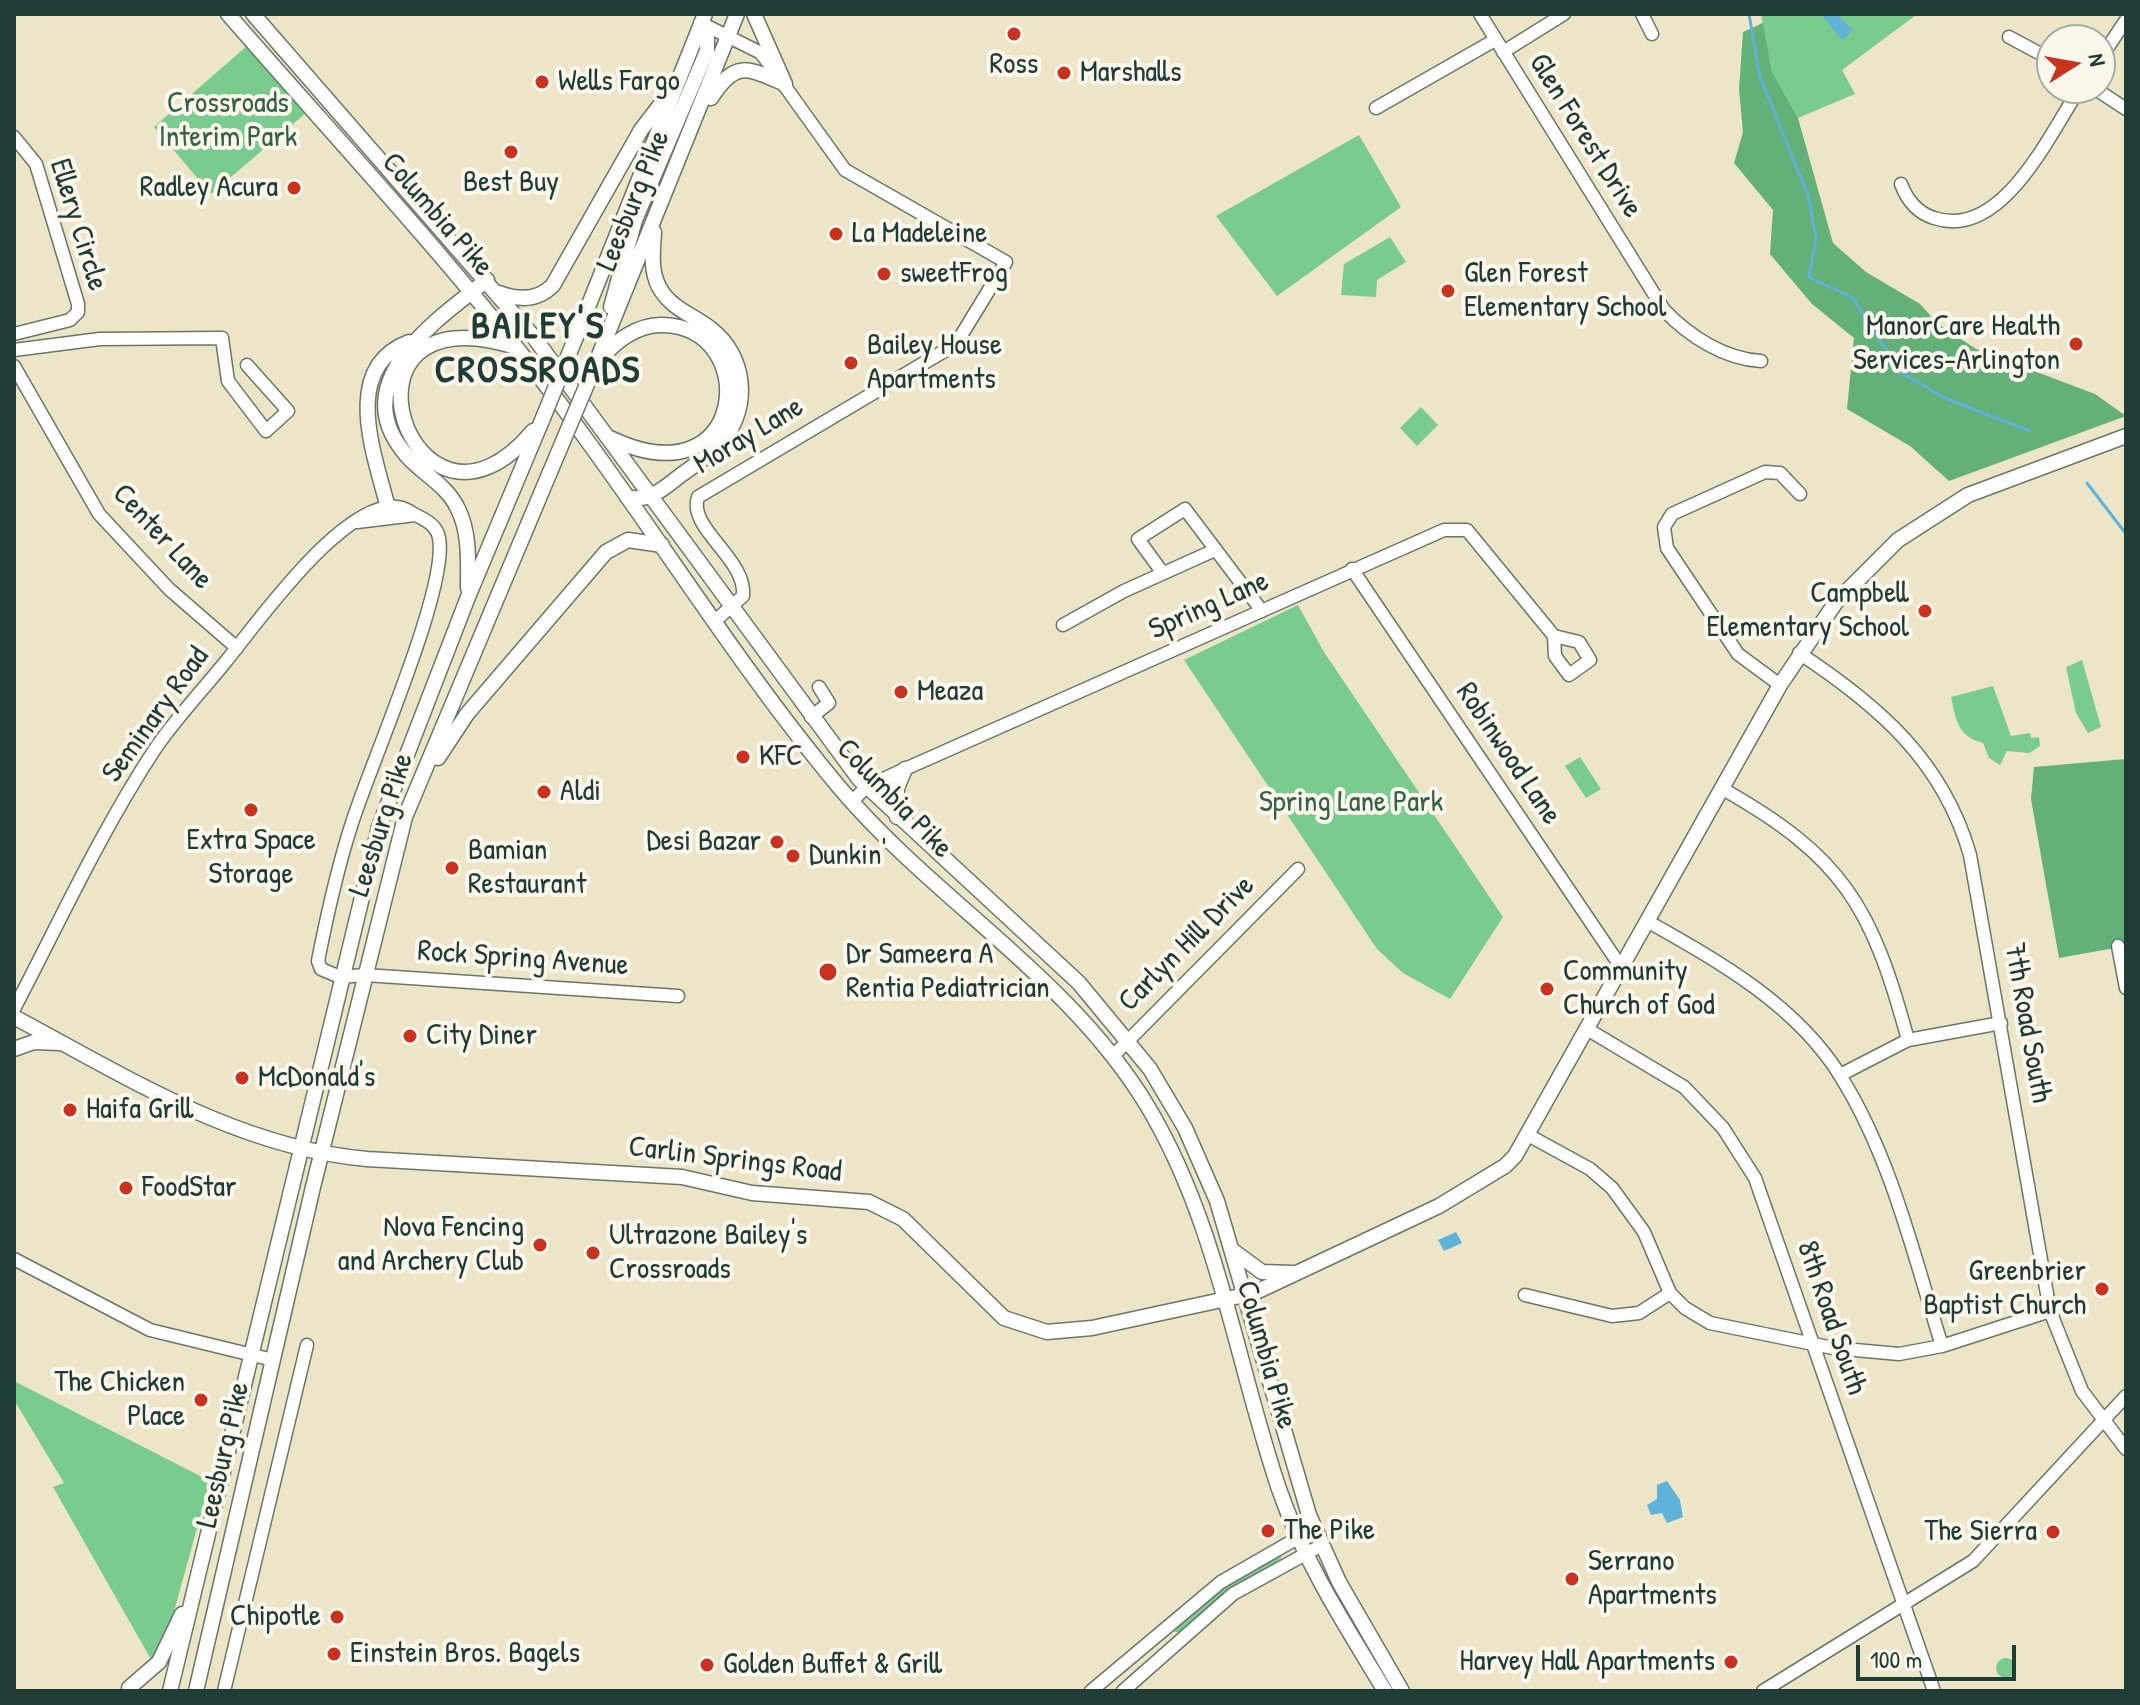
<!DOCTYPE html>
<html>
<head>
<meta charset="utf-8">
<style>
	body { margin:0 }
	#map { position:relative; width:2140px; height:1705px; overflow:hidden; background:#ede5c7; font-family:"Patrick Hand",sans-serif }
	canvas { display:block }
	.frame { position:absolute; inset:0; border:16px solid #1f3d34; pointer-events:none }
	.north { position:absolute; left:2036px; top:24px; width:80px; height:80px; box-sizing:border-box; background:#fbf7ec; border:2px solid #a3ada2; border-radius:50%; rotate:79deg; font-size:22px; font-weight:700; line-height:32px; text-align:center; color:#1f3d34 }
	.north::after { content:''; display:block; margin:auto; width:28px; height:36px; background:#c8321e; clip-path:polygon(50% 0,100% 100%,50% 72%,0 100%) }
	.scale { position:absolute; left:1856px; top:1645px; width:160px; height:36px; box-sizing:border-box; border:4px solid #1f3d34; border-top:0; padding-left:10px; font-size:24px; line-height:28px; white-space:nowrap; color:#1f3d34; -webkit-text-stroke:6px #fbf7ec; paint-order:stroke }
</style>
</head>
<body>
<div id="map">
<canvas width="2140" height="1705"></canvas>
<div class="frame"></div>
<div class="north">N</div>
<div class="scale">100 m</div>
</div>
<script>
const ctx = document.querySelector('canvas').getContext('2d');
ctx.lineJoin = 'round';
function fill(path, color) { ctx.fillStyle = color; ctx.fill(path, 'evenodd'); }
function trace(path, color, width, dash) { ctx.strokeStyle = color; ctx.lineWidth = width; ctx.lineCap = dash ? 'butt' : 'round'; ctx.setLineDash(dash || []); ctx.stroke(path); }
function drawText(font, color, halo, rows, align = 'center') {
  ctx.font = font + ' "Patrick Hand",sans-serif'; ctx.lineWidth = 8; ctx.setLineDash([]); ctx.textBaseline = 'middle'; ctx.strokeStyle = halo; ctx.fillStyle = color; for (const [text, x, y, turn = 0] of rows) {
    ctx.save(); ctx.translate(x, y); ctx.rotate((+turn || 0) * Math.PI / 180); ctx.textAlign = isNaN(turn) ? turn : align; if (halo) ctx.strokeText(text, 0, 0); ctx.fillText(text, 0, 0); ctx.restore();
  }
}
const green = new Path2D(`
	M1761,14H1915L1916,15L1842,70L1855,94L1798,118L1772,72Z
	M248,45L306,113L211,194L154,127Z
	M1359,135L1401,207L1277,296L1216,216Z
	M1390,237L1406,262L1377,280L1376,297L1341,295L1344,264Z
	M1421,407L1438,425L1417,446L1400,428Z
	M1298,605L1324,652L1503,917L1450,999L1403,973L1377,949L1184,660Z
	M2082,660L2101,727L2088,733L2076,713L2066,667Z
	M1993,686L2011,736L2030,733L2031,738L2039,737L2040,746L2029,753L2007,751L2000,765L1989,758L1983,743C1957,736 1956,720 1951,697Z
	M1580,757L1601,789L1586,798L1565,766Z
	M14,1381L210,1481L170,1626L152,1661L53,1487L64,1483L14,1400Z
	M1282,1552L1281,1559L1228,1590L1179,1633L1173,1631L1209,1595Z
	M1996 1668a10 10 0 1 1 20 0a10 10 0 1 1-20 0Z`);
const forest = new Path2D(`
	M1763,23L1772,72L1798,118L1833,243L1866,272L1920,304L1938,324L1976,349L2095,394L2126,416L1949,481L1910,446L1847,409L1854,338L1812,304L1770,254L1773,210L1734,163L1743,132L1739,89L1743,32Z
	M2126,759V946L2059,958L2031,799L2034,767Z`);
const water = new Path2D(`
	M1821,14H1836L1853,30L1842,40Z
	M1456,1232L1462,1243L1444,1251L1438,1240Z
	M1667,1481L1680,1500L1683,1517L1667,1523L1662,1513L1651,1515L1647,1505L1657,1499V1485Z`);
const stream = new Path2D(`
	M1749,14L1760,77L1808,195L1816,238L1809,277L1853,298L1900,372L1945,398L2030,431
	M2087,483L2126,534`);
const minor = new Path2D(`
	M1480,14L1664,310C1689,336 1724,359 1761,361
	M1642,14L1652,34
	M701,23L761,53L845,170L1006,262L956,344L698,497C687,528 747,559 743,596L716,620
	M2009,37L2052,60
	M1503,52L1564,14
	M2100,59L2126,20
	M2094,88L2126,109
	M1376,108L1495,40
	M14,137L36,164L78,304V312L70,320L14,334
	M1901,184C1907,200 1918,213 1934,218C2002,241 2050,133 2080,88
	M14,350L100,339L222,338L228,381L266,431L288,411L247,365
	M14,366L99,514L169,589L237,648
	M357,522L415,515
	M1352,569L1621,967
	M1162,572L1138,539L1185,509L1262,611
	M1063,625L1124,591L1215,550
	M1799,653C1879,706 1943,761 1970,855L2050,1311L2082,1391L2126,1449
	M1780,685L1738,654L1667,548L1664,527L1672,514L1765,472L1780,473L1800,494
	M811,717L829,703L819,687
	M1721,788C1844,857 1872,907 1908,1040
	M852,802L866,787L905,769L1444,530H1467L1554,636L1579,642L1590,660L1569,675L1555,656L1554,636
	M1647,921C1718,961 1797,1005 1841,1077C1891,1157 1914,1256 1942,1346
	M2118,946L2126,988
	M14,1009C59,923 101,831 155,749C176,718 203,690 227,660C255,626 357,480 409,511C421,519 436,522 439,538C449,588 369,767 351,826C337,870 327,915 318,961L321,969L340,977L365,975L678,996
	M1587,1029L1684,1087L1723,1128L1755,1178L1934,1691
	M1113,1056L1298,869
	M1840,1075L1908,1040L2001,1023
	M1528,1135L1590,1169L1612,1188L1644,1232L1670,1293L1685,1308L1710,1323L1833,1348L1899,1354L1942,1346L2050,1311
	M14,1259L150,1330L273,1360
	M1525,1295L1612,1316L1639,1313L1670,1293
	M224,1691L307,1345
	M1091,1691L1221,1582L1315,1528
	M1123,1691L1233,1594L1322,1545
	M1763,1691L1973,1561L2126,1396`);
const major = new Path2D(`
	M228,14C339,142 456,266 558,401C654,528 737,665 839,787C935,901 1070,977 1148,1107C1218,1224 1236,1362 1279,1489C1304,1562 1345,1625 1385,1691
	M253,14L533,336L859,779L1079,983L1150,1069L1185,1128L1217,1201L1309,1515L1339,1582L1402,1691
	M754,14L785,84
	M711,98C736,59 748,68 785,84
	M499,293C518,300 538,301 553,285L641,130L664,100
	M611,307L635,220L707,51V38L701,23
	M584,317L705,14
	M516,347C316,284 412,576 533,431
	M600,360C615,341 638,324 663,325C762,327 748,504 610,438
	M593,370L737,14
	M627,497C650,503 665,487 681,475C696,464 713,453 724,439C751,405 745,355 711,329C692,314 671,309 659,287C650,269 653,251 654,232
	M388,508C375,456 340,368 409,342
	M468,588C468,562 470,533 458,509C447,485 424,475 407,456C343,383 435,321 487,280
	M438,758L467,714L606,552L628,540L662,545
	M897,817V788L905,769
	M14,1017C125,1076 238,1148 367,1159L682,1177L752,1193L869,1202L903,1219L1004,1318L1047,1332L1092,1328L1254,1293L1439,1206L1505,1166L1515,1156L1780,685L1836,602L1898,540L1968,495L2126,436
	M14,1049L34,1042L59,1043
	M1232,1250L1262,1272L1292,1273
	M129,1688L159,1662L182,1614
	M170,1691L379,827L468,597L543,418
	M196,1691L313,1187L405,817L550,472`);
const majorBridge = new Path2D(`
	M543,418L584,317
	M550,472L593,370`);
const markers = [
	[1014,34,8,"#c8321e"],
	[1064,73,8,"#c8321e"],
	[542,82,8,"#c8321e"],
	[511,152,8,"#c8321e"],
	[294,188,8,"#c8321e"],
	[836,234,8,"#c8321e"],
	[884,274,8,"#c8321e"],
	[1448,291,8,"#c8321e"],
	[2076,344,8,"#c8321e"],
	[851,363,8,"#c8321e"],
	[1925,611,8,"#c8321e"],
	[901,692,8,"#c8321e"],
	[743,757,8,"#c8321e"],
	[544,792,8,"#c8321e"],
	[251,810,8,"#c8321e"],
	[777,842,8,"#c8321e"],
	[793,856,8,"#c8321e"],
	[452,868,8,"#c8321e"],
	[828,972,10,"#c8321e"],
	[1547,989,8,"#c8321e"],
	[410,1036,8,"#c8321e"],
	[242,1078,8,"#c8321e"],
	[70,1110,8,"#c8321e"],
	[126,1188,8,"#c8321e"],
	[540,1245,8,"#c8321e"],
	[593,1253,8,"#c8321e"],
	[2102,1289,8,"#c8321e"],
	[201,1400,8,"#c8321e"],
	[1268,1531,8,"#c8321e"],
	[2053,1532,8,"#c8321e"],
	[1572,1579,8,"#c8321e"],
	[337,1617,8,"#c8321e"],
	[334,1654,8,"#c8321e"],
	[1731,1662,8,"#c8321e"],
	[707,1665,8,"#c8321e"]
];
const poiNames = [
	["Ross",1014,65,"center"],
	["Marshalls",1080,73],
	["Wells Fargo",558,82],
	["Best Buy",511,183,"center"],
	["Radley Acura",278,188,"right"],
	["La Madeleine",852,234],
	["sweetFrog",900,274],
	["Glen Forest",1464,274],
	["Elementary School",1464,308],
	["ManorCare Health",2060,327,"right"],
	["Services-Arlington",2060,361,"right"],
	["Bailey House",867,346],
	["Apartments",867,380],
	["Campbell",1909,594,"right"],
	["Elementary School",1909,628,"right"],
	["Meaza",917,692],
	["KFC",759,757],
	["Aldi",560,792],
	["Extra Space",251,841,"center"],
	["Storage",251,875,"center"],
	["Desi Bazar",761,842,"right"],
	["Bamian",468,851],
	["Restaurant",468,885],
	["Dunkin'",809,856],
	["Dr Sameera A",846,955],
	["Rentia Pediatrician",846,989],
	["Community",1563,972],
	["Church of God",1563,1006],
	["City Diner",426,1036],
	["McDonald's",258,1078],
	["Haifa Grill",86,1110],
	["FoodStar",142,1188],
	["Nova Fencing",524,1228,"right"],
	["and Archery Club",524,1262,"right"],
	["Ultrazone Bailey's",609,1236],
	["Crossroads",609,1270],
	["Greenbrier",2086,1272,"right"],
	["Baptist Church",2086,1306,"right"],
	["The Chicken",185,1383,"right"],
	["Place",185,1417,"right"],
	["The Pike",1284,1531],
	["The Sierra",2037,1532,"right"],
	["Serrano",1588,1562],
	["Apartments",1588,1596],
	["Chipotle",321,1617,"right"],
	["Einstein Bros. Bagels",350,1654],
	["Harvey Hall Apartments",1715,1662,"right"],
	["Golden Buffet & Grill",723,1665]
];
const parkNames = [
	["Crossroads",228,104],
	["Interim Park",228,138],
	["Spring Lane Park",1351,803]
];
const streetNames = [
	["Glen Forest Drive",1585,136,58],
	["Leesburg Pike",634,201,-68],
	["Columbia Pike",437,215,49],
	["Ellery Circle",78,225,73],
	["Moray Lane",749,436,-31],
	["Center Lane",162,537,47],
	["Spring Lane",1209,606,-24],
	["Seminary Road",156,715,-54],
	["Robinwood Lane",1508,754,56],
	["Columbia Pike",894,799,46],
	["Leesburg Pike",382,825,-72],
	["Carlyn Hill Drive",1187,944,-45],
	["Rock Spring Avenue",523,959,4],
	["7th Road South",2027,1023,80],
	["Carlin Springs Road",735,1160,7],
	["8th Road South",1831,1318,71],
	["Columbia Pike",1266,1355,74],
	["Leesburg Pike",224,1455,-77]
];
const districtNames = [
	["BAILEY'S",538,328],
	["CROSSROADS",538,372]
];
fill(green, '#7acc8e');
fill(forest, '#63b079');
fill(water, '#5fb3db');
trace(stream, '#5fb3db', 3);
trace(minor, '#677867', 15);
trace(major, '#677867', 17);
trace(minor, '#fff', 12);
trace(major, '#fff', 14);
trace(majorBridge, '#677867', 17, []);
trace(majorBridge, '#fff', 14);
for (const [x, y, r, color] of markers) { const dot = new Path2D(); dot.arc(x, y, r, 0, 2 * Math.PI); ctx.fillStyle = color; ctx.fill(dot); trace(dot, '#fbf7ec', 3); }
drawText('30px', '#1f3d34', '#fbf7ec', poiNames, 'left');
drawText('30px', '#36614a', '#fbf7ec', parkNames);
drawText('30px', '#1f3d34', '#fbf7ec', streetNames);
ctx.letterSpacing = '2px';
drawText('bold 38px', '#1f3d34', '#fbf7ec', districtNames);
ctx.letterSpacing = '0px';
</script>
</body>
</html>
